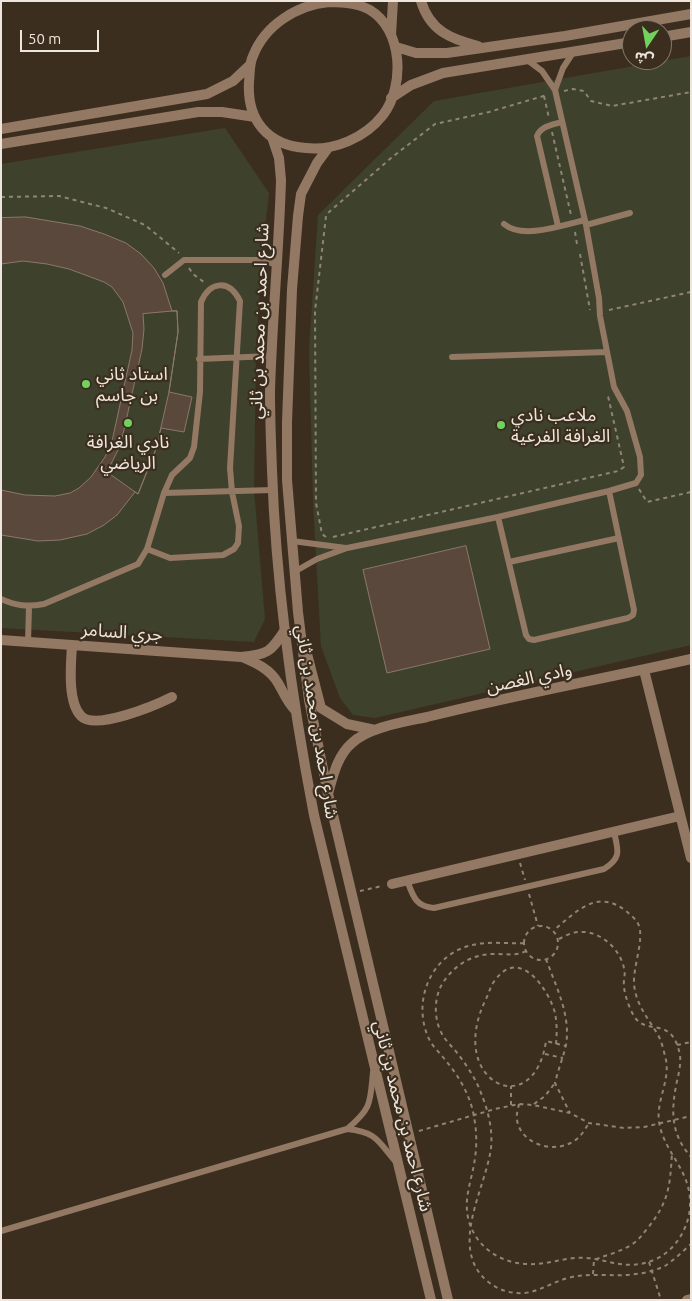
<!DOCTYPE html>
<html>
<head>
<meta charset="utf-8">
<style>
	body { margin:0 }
	#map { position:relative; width:692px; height:1301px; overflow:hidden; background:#3b2e1f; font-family:Ubuntu,"Noto Sans Arabic",sans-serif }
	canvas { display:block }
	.frame { position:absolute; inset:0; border:2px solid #eee6dc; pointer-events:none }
	.north { position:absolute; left:622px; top:20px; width:50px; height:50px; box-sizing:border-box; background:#3b2e1f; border:1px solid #83786b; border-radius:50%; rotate:192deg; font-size:14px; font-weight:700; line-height:20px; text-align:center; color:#eee6dc }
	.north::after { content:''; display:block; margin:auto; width:18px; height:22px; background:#71d25e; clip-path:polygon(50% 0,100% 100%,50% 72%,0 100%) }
	.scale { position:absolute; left:20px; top:30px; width:79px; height:22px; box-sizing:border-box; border:2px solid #eee6dc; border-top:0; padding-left:6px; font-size:15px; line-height:18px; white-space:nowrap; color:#eee6dc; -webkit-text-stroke:4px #3b2e1f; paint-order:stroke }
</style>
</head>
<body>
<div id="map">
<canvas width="692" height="1301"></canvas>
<div class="frame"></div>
<div class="north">ش</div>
<div class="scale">50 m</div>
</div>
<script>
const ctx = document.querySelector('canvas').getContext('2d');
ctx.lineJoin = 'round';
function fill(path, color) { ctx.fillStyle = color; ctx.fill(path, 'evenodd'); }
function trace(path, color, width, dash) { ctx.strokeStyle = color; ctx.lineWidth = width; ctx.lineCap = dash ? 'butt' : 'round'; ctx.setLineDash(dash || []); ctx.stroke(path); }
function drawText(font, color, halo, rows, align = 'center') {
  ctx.font = font + ' Ubuntu,"Noto Sans Arabic",sans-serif'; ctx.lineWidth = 4.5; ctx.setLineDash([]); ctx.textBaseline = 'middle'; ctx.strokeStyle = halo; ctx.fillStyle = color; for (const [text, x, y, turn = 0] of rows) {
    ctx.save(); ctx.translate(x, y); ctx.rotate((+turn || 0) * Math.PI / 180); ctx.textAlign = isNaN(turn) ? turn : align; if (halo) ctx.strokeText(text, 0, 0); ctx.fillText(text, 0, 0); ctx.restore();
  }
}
const green = new Path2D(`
	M691,56V645L375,718L353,715L340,698L321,646L313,501L309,350L318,215L434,101Z
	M225,128L269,193L261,264L256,356L254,490L265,619L254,642L1,628V164Z`);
const building = new Path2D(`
	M26,217L80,226L104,234L126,243L141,254L154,268L163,283L172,311H177L178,332L169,392L192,397L184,432L161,428L156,449L138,494L135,492L117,515L104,525L87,534L60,540L38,541L1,535V490L25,495L55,496L70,493L79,488L91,477L105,457L112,441L132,350L133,333L123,302L112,287L104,282L69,269L47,264L23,261L1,264V218Z
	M177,311L178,332L169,392L156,449L138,494L107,472L119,448L124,430L142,349L144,329L143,314Z
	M466,546L490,649L387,673L363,570Z`);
const path = new Path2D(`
	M564,91L573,89L584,91L591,101L612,106L691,92
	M544,96L549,118
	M552,132L571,215
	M1,197L59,196L106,208L145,225L179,253
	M575,232L577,244
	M580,254L590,310
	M189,268L193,274L205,283
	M609,310L691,292
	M639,489L647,502L691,492
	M326,537L322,534L316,503L315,311L326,216L329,212L391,158L435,124L489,112L547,95
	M333,537L618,471L624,467L608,396
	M520,863L525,880
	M360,891L382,886
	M529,894L538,926
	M524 943a17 17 0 1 1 34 0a17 17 0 1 1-34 0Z
	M559,939C563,937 568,934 573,933C596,927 619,946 624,968C626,974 623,980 624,987C625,996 630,1011 636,1019C650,1035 672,1016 680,1055C681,1063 679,1073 677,1081C671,1110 670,1133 691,1157
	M524,943C507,944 488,941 472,945C429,955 411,1004 430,1041C434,1048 441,1054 446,1061C459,1076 471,1097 474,1117C477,1132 477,1149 474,1164C472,1176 468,1188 467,1200C464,1236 492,1263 527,1264C542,1265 558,1260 574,1258C604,1255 623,1274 656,1259C676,1250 690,1226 690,1204C691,1170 664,1153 659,1122C656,1101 670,1081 666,1060C664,1052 662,1042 658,1035C648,1018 636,1005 634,984C633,967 644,940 639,926C637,920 631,915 626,911C597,888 576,912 554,930
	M526,951C517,956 507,954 497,954C473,953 453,965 441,986C433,1002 434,1025 446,1040C450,1045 454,1049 458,1054C467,1066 476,1079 481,1093C488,1110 493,1130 491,1148C486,1188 448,1247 487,1281C498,1290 510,1294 525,1293C540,1291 553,1282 568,1278C582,1274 595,1275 609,1275C627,1276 648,1274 665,1266C674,1260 683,1251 691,1244
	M546,959C556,987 571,1015 566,1045C563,1058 558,1070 555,1083L570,1113
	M556,1044C557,1034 557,1023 555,1013C549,990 520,947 496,979C491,984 489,993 486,999C445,1082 534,1124 546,1041L566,1046
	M677,1045L691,1042
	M545,1054L563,1058
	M519,1104C518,1109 516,1115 517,1120C521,1145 555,1154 574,1141C581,1137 585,1129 589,1123
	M534,1104L545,1096L555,1083
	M511,1105V1086
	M419,1131L495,1109L519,1104L533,1105L570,1113L589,1123L624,1128L644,1127L691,1116
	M649,1262L661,1300
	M593,1274L594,1260C606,1255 620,1252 631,1245C638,1241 642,1235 647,1229C669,1202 670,1186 672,1153`);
const service = new Path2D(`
	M555,90L563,68L574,51
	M504,224C523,240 563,225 585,220
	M586,225L630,213
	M558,226L537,136C541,126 552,125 562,122
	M165,275L184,260H261L277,265
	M452,357L607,352
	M199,359L272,356
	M498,517L526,635L529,639L534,640L628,618L633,615L634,610L609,491
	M292,541L346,548
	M147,549L170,558L223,555L234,549L238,543L239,526L232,492L230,468L240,301C229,279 210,281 201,302L200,392L194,447L190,458L172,475L164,493
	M509,562L619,538
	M294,572L317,559L347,548L498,517L609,491L636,483L641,475L640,457L627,411L614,387L600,316L599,298L586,225L555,90L542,71L526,59
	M1,599C16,606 28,607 44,604L138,564L147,549L164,493L273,490
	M28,642L29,607
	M407,880C413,896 415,906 434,908L604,869C622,858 618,850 614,832
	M373,1072C370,1103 372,1108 347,1129C378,1132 378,1142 397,1163
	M1,1231L347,1129`);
const minor = new Path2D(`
	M1,640L241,657C268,654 270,653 285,630
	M72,645C71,664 67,702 81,716C95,731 156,705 172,697
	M306,650L321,708L347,724L375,730
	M242,657C256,663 270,669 278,683C284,693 287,702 295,710
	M644,670L691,858
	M328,794C333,776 337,756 352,743C369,727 404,722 427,717C514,695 603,679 691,659
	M392,884L680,816
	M687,1300L691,1299`);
const tertiary = new Path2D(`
	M421,1C430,31 451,39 478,46
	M329,2C342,2 358,3 370,10C403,30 405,86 383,115C365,138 334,151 306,148C290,147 273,141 262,128C251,115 248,99 249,82C250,74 249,64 253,56C265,25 297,5 329,2Z
	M391,35L393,1
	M662,37L691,32
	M396,47L416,53H447L565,36L691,14
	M391,98L411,85L443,73L632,42
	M1,129L207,94L233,81L250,65
	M272,137L279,158L281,180C279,250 272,321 270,391C270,417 271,444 272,470C276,586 292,701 314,815L431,1300
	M1,144L198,112H222L255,117
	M328,148L317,163L301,194L298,216L292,289L287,422V480L298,612L309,700L328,794L448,1300`);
const markers = [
	[86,384,5,"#71d25e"],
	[128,423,5,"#71d25e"],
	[501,425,5,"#71d25e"]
];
const streetNames = [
	["شارع احمد بن محمد بن ثاني",259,321,-88],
	["جري السامر",122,632,4],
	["وادي الغصن",529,678,-12],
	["شارع احمد بن محمد بن ثاني",317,722,81],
	["شارع احمد بن محمد بن ثاني",403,1116,76]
];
const poiNames = [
	["استاد ثاني",96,374],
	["بن جاسم",96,395],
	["ملاعب نادي",511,415],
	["الغرافة الفرعية",511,436],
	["نادي الغرافة",128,442,"center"],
	["الرياضي",128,463,"center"]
];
fill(green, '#3e412c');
fill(building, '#5a483c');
trace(building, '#8c786b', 1);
trace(path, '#8f8478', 2, [4, 4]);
trace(service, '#937864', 6);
trace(minor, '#937864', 10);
trace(tertiary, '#937864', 10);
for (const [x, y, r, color] of markers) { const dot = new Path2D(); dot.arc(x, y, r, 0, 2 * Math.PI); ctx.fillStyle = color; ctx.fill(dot); trace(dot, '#3b2e1f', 2); }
drawText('18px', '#eee6dc', '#3b2e1f', streetNames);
drawText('18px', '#eee6dc', '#3b2e1f', poiNames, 'left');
</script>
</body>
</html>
